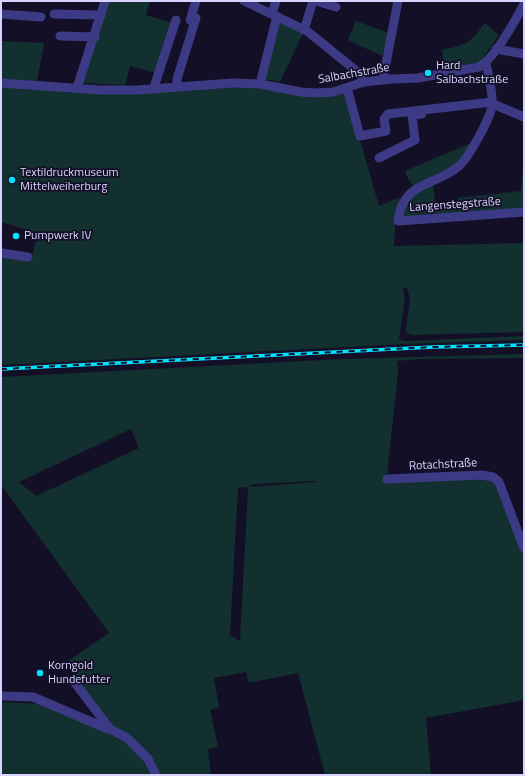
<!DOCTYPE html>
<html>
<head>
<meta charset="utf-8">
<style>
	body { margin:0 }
	#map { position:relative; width:525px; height:776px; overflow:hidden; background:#130f26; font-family:"Titillium Web",sans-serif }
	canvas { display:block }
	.frame { position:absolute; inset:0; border:2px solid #d9d4ff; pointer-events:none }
</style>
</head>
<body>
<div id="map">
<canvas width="525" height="776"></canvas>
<div class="frame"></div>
</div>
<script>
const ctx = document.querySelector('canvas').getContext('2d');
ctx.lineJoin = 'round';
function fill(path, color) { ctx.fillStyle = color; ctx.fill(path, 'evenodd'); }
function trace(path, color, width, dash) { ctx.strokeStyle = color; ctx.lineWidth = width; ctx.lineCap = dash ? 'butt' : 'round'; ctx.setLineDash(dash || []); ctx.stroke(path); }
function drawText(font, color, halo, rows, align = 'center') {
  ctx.font = font + ' "Titillium Web",sans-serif'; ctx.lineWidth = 3.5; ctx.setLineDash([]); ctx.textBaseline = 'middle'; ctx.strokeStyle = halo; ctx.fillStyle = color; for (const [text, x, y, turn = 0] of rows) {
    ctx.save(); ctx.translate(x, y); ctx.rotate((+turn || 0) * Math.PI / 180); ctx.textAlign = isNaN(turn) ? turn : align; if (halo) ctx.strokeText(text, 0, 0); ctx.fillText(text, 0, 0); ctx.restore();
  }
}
const green = new Path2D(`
	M108,1H150L146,15L172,23L156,73L130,66L125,85L82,83Z
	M278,20L303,33L280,82L263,79Z
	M356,21L389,33L382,56L348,40Z
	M485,23L499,35L480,62L445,69L442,50C467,45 470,43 485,23Z
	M1,41L44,43L37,81L1,79Z
	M1,87L177,90L255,87L346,91L379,206L400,197L396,214L394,246L524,243V332L411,335L406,332V328L410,299L407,288H403L405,298L399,339L405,341L524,336V340L403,344L1,365V255L27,261L32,256L38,233L1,222Z
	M473,142L460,163L414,186L409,181L405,171Z
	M523,165L524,209L402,218L408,199L433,183L436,210L454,209L458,198L521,191Z
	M524,354V358L419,359L397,361L398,372L387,476L499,477L503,498L524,555V700L426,718L431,775H325L298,673L249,683L246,672L214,678L219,707L210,710L218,747L208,749L211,775H1V702L40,704L102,730L93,704L65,663L109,633L1,485V377L341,359ZM131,429L139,448L36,496L19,482ZM316,481V482L249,487L253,484ZM248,487L240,640V641L230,635L238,488Z`);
const minor = new Path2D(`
	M244,1L307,31L359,73L364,82
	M316,1L336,7
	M272,13L276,1
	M1,14L41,17
	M54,14L101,15
	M190,20L196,1
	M304,30L313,1
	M60,36L95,37
	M496,49L524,54
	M485,63C489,71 493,98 492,106C490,119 468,159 458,167C433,187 403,181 398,221L524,212
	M383,79L398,1
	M1,83L100,90H137L233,83L260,84L301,92L316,93L333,92L364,82L391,79L418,78L479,67C495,58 515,21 524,4
	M260,84L277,16
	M177,87V79L196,18
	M77,88L105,1
	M347,88L360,136L386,131L384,119L388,114L492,102
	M155,89V84L176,20
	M493,104L524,117
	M379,158L415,140L412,115L422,114
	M1,253L28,257
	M387,479L482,475L493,477L499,482L524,548
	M75,683L110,729L127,738L148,759L156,775
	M1,696L33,697L108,729`);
const rail = new Path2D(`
	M1,369L433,347L524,345`);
const markers = [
	[428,73,4,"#00e5ff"],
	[12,180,4,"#00e5ff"],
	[16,236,4,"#00e5ff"],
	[40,673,4,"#00e5ff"]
];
const poiNames = [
	["Hard",436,66],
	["Salbachstraße",436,80],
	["Textildruckmuseum",20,173],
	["Mittelweiherburg",20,187],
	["Pumpwerk IV",24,236],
	["Korngold",48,666],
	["Hundefutter",48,680]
];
const streetNames = [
	["Salbachstraße",354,74,-10],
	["Langenstegstraße",455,205,-4],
	["Rotachstraße",443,465,-3]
];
fill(green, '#12302f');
trace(minor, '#3d3a85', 9);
trace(rail, '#00e5ff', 3.5);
trace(rail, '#130f26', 2, [6]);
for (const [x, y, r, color] of markers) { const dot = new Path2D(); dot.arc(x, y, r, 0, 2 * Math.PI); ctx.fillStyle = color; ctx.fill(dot); trace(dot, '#130f26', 1.5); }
drawText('12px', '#d9d4ff', '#130f26', poiNames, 'left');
drawText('12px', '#d9d4ff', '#130f26', streetNames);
</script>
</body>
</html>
